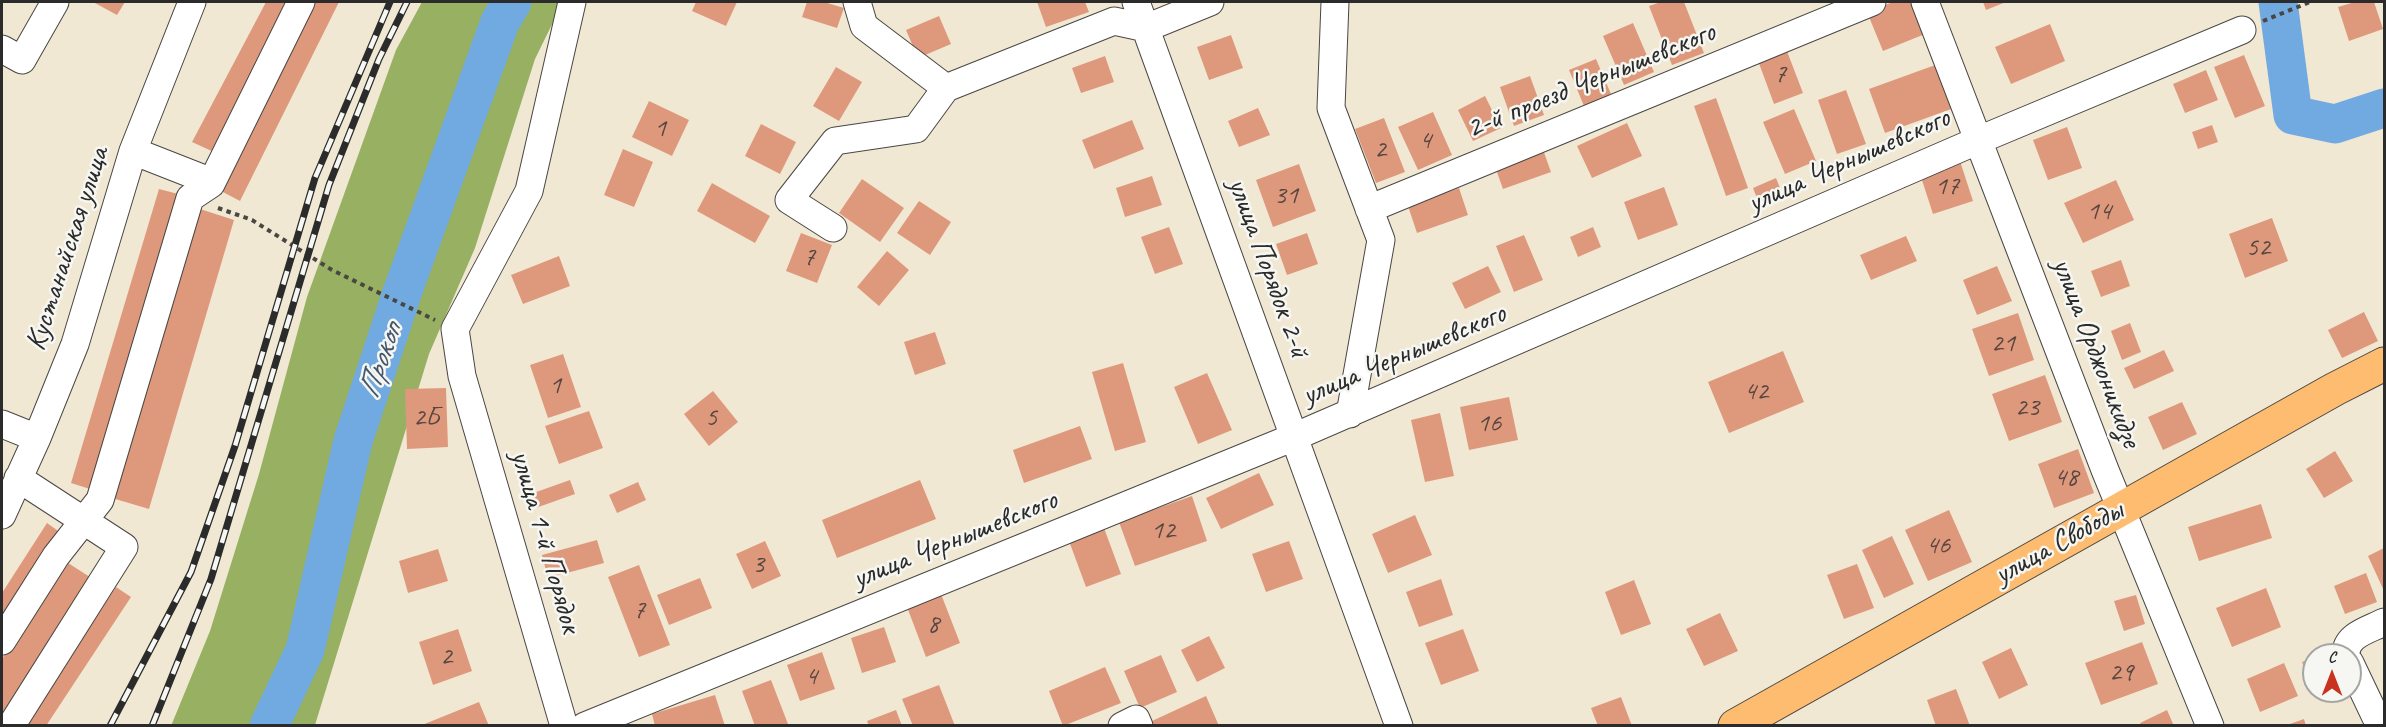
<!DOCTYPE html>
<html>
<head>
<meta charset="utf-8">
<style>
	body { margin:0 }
	#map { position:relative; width:2386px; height:727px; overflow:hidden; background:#f1e8d3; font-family:Caveat,sans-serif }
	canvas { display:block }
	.frame { position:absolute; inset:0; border:3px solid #2b2b2b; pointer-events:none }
	.north { position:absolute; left:2302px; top:643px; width:60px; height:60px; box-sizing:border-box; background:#f6f6f2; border:2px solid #a5a5a2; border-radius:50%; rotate:0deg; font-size:16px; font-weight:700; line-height:24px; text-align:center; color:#2b2b2b }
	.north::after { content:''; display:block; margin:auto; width:21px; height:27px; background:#c8321e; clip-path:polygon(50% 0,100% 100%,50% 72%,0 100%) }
</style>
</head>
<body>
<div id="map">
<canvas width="2386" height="727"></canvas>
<div class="frame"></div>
<div class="north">С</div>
</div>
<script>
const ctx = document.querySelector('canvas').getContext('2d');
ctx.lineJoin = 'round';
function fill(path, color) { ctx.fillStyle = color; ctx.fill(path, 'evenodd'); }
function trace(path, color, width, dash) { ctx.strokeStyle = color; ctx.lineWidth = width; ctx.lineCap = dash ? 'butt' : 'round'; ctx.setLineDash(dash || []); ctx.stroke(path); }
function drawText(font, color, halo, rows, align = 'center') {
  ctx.font = font + ' Caveat,sans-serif'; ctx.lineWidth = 5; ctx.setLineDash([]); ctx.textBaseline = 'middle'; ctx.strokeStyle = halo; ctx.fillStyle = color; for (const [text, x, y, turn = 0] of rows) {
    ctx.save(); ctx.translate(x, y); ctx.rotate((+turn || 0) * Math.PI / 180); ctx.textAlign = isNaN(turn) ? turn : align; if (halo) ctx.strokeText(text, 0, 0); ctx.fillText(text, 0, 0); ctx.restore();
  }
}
const forest = new Path2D(`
	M422,2H563L535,59L475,248L429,354L315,725L171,726L210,631L259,474L307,297L396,50Z`);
const river = new Path2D(`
	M2278,2L2293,115L2335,124L2384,108
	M269,726L305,650L353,441L402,293L500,22L512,2`);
const building = new Path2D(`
	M93,2H125L117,15Z
	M266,2H291L216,153L192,142Z
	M315,2H339L240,201L221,191Z
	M696,2H737L726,26L692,11Z
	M807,2H824L844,8L837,28L802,17Z
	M1037,2H1085L1089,12L1046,27Z
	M1661,2H1684L1704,53L1672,65L1649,6Z
	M1893,2H1912L1925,34L1883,51L1867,12Z
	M1983,2H2006L1986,10Z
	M2355,2H2374L2383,29L2349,41L2338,7Z
	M939,16L951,44L918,58L906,30Z
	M1633,23L1654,72L1624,85L1603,36Z
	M2050,24L2065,61L2011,84L1995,47Z
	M1231,35L1243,68L1209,80L1197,47Z
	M1785,46L1803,93L1774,104L1757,58Z
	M2244,55L2265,106L2235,118L2214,67Z
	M1105,56L1114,82L1081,93L1072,68Z
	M1596,59L1611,94L1584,106L1569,70Z
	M1938,64L1954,108L1885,133L1869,89Z
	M836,67L862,82L839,121L813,106Z
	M2206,70L2218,100L2185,113L2173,84Z
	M1530,76L1544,115L1514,126L1500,87Z
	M1846,90L1866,144L1837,154L1818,100Z
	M1485,96L1501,128L1473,141L1458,110Z
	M1716,98L1748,188L1726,196L1694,106Z
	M649,101L689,120L672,156L632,137Z
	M1258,108L1270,135L1239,147L1228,121Z
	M1794,109L1816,161L1785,174L1763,122Z
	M1433,112L1452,155L1418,170L1398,127Z
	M1384,118L1405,172L1376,183L1355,129Z
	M1132,120L1144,149L1094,169L1082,140Z
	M1627,123L1642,156L1592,178L1577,146Z
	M761,124L796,142L780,174L745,156Z
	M2212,125L2218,142L2198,149L2192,132Z
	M2067,127L2082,168L2048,180L2033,140Z
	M1541,144L1551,172L1503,189L1493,161Z
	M623,149L653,162L634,207L604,195Z
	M1960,161L1973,201L1933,214L1920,174Z
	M1299,164L1316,211L1273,227L1256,180Z
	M1152,176L1162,205L1125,217L1116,188Z
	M1776,178L1784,198L1761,208L1753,188Z
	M862,179L904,208L880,242L839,213Z
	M2116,180L2134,220L2083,243L2064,203Z
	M712,183L770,216L755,243L697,211Z
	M1664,187L1678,225L1638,240L1624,202Z
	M1459,188L1468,215L1417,233L1408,206Z
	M159,189L182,195L93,490L71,483Z
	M919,201L951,222L930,255L897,233Z
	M197,208L234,220L149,509L112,498Z
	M2272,218L2288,261L2245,278L2229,234Z
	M1169,227L1183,264L1155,274L1141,237Z
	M1593,227L1601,247L1578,257L1570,237Z
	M801,233L832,245L817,283L786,271Z
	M1307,233L1318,264L1287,275L1276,244Z
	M1524,235L1543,280L1514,292L1496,246Z
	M1906,236L1917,261L1871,280L1860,255Z
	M887,251L909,270L879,306L857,287Z
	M559,256L570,286L523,304L511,275Z
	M2121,260L2130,286L2101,297L2091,271Z
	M1488,266L1501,292L1465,309L1452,283Z
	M1997,266L2012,301L1977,315L1963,280Z
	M2364,312L2378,341L2342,358L2328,330Z
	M2018,313L2034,360L1989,376L1972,329Z
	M2130,323L2141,352L2122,360L2111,331Z
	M935,332L946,364L915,375L904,342Z
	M2164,350L2174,371L2134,389L2124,368Z
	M1783,351L1804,402L1729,433L1708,382Z
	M563,354L581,407L548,418L530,365Z
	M1123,363L1146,442L1115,451L1092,372Z
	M1207,373L1232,430L1198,444L1174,387Z
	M2045,375L2062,422L2009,441L1992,394Z
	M446,388L448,447L407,449L405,389Z
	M713,391L738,422L709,446L684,414Z
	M1509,397L1518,440L1469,450L1460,407Z
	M2182,402L2197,434L2163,450L2148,417Z
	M589,411L603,448L559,464L545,426Z
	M1440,413L1454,476L1425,482L1411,420Z
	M1080,426L1092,459L1024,483L1013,450Z
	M2078,449L2094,493L2054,508L2038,464Z
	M2335,451L2353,481L2324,498L2306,469Z
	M1259,473L1274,505L1221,529L1206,498Z
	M570,480L575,494L530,510L525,496Z
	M920,480L936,519L837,558L822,520Z
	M638,482L646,500L617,513L609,495Z
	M1192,496L1207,541L1135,566L1119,522Z
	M2261,504L2272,538L2199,561L2188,527Z
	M1949,510L1972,562L1928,581L1905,530Z
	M1415,515L1432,555L1388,573L1372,534Z
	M47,523L61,533L2,625V593Z
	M1104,528L1121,574L1086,587L1069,541Z
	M1892,536L1914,584L1884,598L1862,550Z
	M597,540L604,563L548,578L542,555Z
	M765,541L781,576L752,589L736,554Z
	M1289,541L1303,579L1266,592L1252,554Z
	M2384,548V591L2368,556Z
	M438,549L448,581L408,593L399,561Z
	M65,561L93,579L2,721V659Z
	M1857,564L1874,608L1844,619L1827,575Z
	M639,565L670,645L639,657L608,577Z
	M2366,573L2377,602L2345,614L2334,586Z
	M700,578L712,608L669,625L657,595Z
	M1441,579L1453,615L1419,627L1406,592Z
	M1634,580L1651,624L1621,635L1605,592Z
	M116,587L131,597L46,726H25Z
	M2266,588L2281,627L2232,647L2216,608Z
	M941,594L960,643L926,657L907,607Z
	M2136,595L2145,624L2124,631L2114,601Z
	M1720,613L1738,651L1704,666L1686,629Z
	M884,627L896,662L862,673L851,638Z
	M458,629L472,671L433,685L419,642Z
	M1463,629L1479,671L1441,685L1425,643Z
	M1209,636L1225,668L1197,682L1181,650Z
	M2142,642L2158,684L2101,705L2085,663Z
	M2011,648L2028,685L1999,699L1982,662Z
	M822,652L835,689L800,701L787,665Z
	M1161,655L1177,692L1140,708L1124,671Z
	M2314,658V691L2302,662Z
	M2284,663L2298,696L2260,712L2247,679Z
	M1105,667L1121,703L1063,726L1049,691Z
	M771,680L788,724L755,726L742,691Z
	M939,685L955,726H913L902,699Z
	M1956,689L1970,726H1936L1927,700Z
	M715,695L725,726H655L652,714Z
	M1206,696L1219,726H1154L1152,721Z
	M1621,697L1632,726H1598L1591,708Z
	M479,702L489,726H422V725Z
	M896,710L902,726H869L867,721Z
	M2167,710L2174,726H2142L2140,723Z
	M2304,719L2306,726H2287V725Z`);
const path = new Path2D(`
	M2263,21L2310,2
	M218,208L252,220L332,270L435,320`);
const minor = new Path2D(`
	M857,2L864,26L946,88
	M1136,2L1399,726
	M1335,2L1331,108L1381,240L1350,414
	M1925,2L2105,470L2210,726
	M2,49L22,60L55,2
	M133,151L212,182
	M1369,209L1872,2
	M833,228L789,200L835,141L916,129L946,88L1114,21L1146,28L1210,2
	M2,424L37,438
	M2,515L37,438L75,344L133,151L192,2
	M2,641L56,556L100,500L190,198L211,184L301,2
	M2346,655C2345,635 2369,630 2384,622
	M2350,663L2380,726
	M11,726L124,547L18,478
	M564,726L462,376L455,329L529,191L572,2
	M585,726L1294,437L1979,140L2242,30
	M1122,726L1136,719L1139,726`);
const major = new Path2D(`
	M1735,726L2335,389L2384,364`);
const rail = new Path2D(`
	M110,726L191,572L235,446L315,178L390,2
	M152,726L211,579L329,185L379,59L407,2`);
const numberNames = [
	["7",1780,75],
	["1",660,129],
	["4",1425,141],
	["2",1380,150],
	["17",1947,187],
	["31",1286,196],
	["14",2099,212],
	["52",2258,248],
	["7",809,258],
	["21",2003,344],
	["1",555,386],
	["42",1756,392],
	["23",2027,408],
	["2Б",426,418],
	["5",711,418],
	["16",1489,424],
	["48",2066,478],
	["12",1163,531],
	["46",1938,546],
	["3",758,565],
	["7",639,611],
	["8",933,625],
	["2",446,657],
	["29",2121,673],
	["4",811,677]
];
const streetNames = [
	["2-й проезд Чернышевского",1591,81,-22],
	["улица Чернышевского",1849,161,-24],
	["Кустанайская улица",68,249,-72],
	["улица Порядок 2-й",1268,268,70],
	["улица Орджоникидзе",2096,353,69],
	["улица Чернышевского",1404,355,-23],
	["улица Чернышевского",955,540,-22],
	["улица 1-й Порядок",545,542,74],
	["улица Свободы",2059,543,-29]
];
const waterNames = [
	["Прокоп",381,361,-71]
];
fill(forest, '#97b062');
trace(river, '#71aae1', 39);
fill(building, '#de997d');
trace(minor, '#494744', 29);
trace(major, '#494744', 35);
trace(path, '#494744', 4, [4.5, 4.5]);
trace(minor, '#fff', 27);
trace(major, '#fdbc70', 33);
trace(rail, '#2b2b2b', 7);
trace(rail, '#f6f6f2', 4.5, [14]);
drawText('27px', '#584640', null, numberNames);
drawText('30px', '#2b2b2b', '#f6f6f2', streetNames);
drawText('italic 32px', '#44576b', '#f6f6f2', waterNames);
</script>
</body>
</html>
